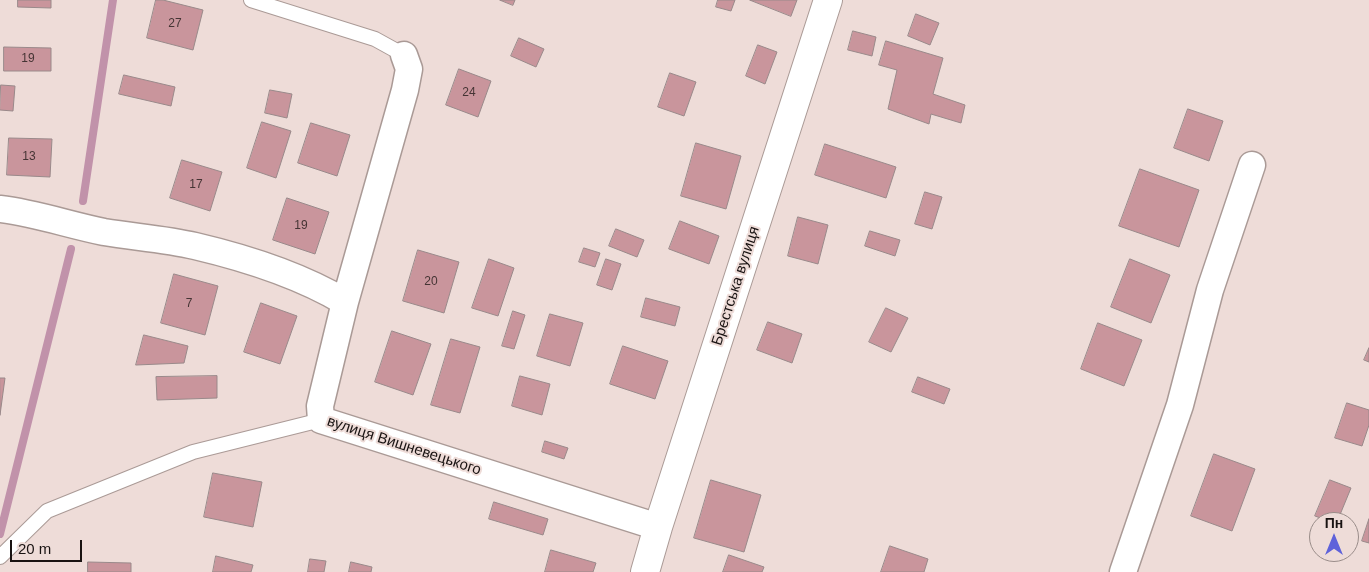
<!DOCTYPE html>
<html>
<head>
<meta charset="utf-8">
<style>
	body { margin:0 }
	#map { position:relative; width:1369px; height:572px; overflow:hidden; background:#eedcd8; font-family:Helvetica,sans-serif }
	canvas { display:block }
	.north { position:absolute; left:1309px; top:512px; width:50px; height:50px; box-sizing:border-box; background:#eedcd8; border:1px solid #998c89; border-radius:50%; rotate:0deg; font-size:14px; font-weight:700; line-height:20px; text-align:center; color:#191312 }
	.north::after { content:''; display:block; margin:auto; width:18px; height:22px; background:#5f62da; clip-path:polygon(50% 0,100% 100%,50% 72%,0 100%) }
	.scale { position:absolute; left:10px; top:540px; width:72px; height:22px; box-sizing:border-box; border:2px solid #191312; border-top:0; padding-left:6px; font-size:15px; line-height:18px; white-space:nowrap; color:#191312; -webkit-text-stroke:4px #eedcd8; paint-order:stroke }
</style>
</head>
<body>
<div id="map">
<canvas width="1369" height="572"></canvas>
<div class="north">Пн</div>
<div class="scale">20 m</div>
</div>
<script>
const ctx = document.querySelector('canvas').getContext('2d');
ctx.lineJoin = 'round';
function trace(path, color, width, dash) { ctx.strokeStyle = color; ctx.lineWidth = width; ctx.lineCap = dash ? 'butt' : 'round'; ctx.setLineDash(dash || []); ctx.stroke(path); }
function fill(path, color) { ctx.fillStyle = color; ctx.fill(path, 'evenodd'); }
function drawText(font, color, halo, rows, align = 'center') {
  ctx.font = font + ' Helvetica,sans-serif'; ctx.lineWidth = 4; ctx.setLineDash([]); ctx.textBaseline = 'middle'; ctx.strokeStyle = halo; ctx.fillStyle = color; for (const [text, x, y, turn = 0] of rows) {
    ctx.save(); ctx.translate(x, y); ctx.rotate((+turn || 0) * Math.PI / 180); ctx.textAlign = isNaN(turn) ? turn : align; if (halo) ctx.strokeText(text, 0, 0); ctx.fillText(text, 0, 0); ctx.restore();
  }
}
const stream = new Path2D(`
	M83,201L113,0
	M0,534L71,249`);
const building = new Path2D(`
	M18,0H51V8L18,7Z
	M156,0H163L203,10L193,50L147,38Z
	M500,0H515L513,5Z
	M718,0H735L731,11L716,7Z
	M750,0H797L791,16Z
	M916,14L939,23L930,45L908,36Z
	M853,31L876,37L872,56L848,50Z
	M519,38L544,49L536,67L511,56Z
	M886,41L943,58L933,94L965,105L961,123L931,114L929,124L888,109L897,70L879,65Z
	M758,45L777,52L765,84L746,76Z
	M4,47L51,48V71H4Z
	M459,69L491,81L478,117L446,105Z
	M670,73L696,82L684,116L658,107Z
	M124,75L175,87L171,106L119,94Z
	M1,85L15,86L13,111L0,110Z
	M270,90L292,94L287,118L265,113Z
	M1188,109L1223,121L1209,161L1174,148Z
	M262,122L291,131L276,178L247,168Z
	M311,123L350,135L337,176L298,163Z
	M9,138L52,139L50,177L7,175Z
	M696,143L741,156L726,209L681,196Z
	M825,144L896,167L886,198L815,175Z
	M182,160L222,172L210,211L170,198Z
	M1140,169L1199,190L1179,247L1119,226Z
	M925,192L942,197L932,229L915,224Z
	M287,198L329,212L315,254L273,240Z
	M798,217L828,225L818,264L788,256Z
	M680,221L719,236L709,264L669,249Z
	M616,229L644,240L637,257L609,246Z
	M870,231L900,240L895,256L865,246Z
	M584,248L600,253L595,267L579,262Z
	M418,250L459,262L444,313L403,301Z
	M489,259L514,268L498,316L472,308Z
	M606,259L621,264L612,290L597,285Z
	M1130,259L1170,275L1151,323L1111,307Z
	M174,274L218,286L205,335L161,323Z
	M646,298L680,307L675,326L641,317Z
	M261,303L297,316L280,364L244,352Z
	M886,308L908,318L891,352L869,342Z
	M513,311L525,315L514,349L502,346Z
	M550,314L583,323L570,366L537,356Z
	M768,322L802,334L792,363L757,350Z
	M1098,323L1142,340L1124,386L1081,369Z
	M392,331L431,344L413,395L375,382Z
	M144,335L188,346L184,363L136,365Z
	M451,339L480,347L460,413L431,405Z
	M623,346L668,361L655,399L610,384Z
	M1369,348V362L1364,360Z
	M217,376V398L157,400L156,377Z
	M520,376L550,384L542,415L512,406Z
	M918,377L950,389L944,404L912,392Z
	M0,378H5L0,415Z
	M1347,403L1369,410V425L1362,446L1335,438Z
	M545,441L568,448L564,459L542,452Z
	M1214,454L1255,469L1232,531L1191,516Z
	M213,473L262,482L253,527L204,517Z
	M711,480L761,495L744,552L694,538Z
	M1330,480L1351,488L1337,522H1331L1315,516Z
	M494,502L548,519L543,535L489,519Z
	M1369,519V543L1362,541Z
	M890,546L928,559L924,572H881Z
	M551,550L596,563L593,572H545Z
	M729,555L764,567L762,572H723Z
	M216,556L253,565L251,572H213Z
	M310,559L326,561L324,572H308Z
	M88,562L131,563V572H88Z
	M351,562L372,567L371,572H349Z`);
const service = new Path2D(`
	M251,0L375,39L404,55
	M0,557L47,511L193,452L321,420`);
const minor = new Path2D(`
	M0,209C35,213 69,225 104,232C134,237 165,239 195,246C246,258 300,275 345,302L320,406L321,420L658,527
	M345,302L405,90L409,69L404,55
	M1123,572L1180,405L1210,290L1252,165`);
const primary = new Path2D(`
	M645,572L658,527L828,0`);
const numberNames = [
	["27",175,24],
	["19",28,59],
	["24",469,93],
	["13",29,157],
	["17",196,185],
	["19",301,226],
	["20",431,282],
	["7",189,304]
];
const streetNames = [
	["Брестська вулиця",736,286,-72],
	["вулиця Вишневецького",404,446,18]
];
trace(stream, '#c192aa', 8);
fill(building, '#c9959c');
trace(building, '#99898a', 1);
trace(service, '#aa9a96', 16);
trace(minor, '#aa9a96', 29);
trace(primary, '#aa9a96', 30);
trace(service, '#fff', 14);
trace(minor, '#fff', 26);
trace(primary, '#fff', 28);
drawText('12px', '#453434', null, numberNames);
drawText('15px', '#191312', '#eedcd8', streetNames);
</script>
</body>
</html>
